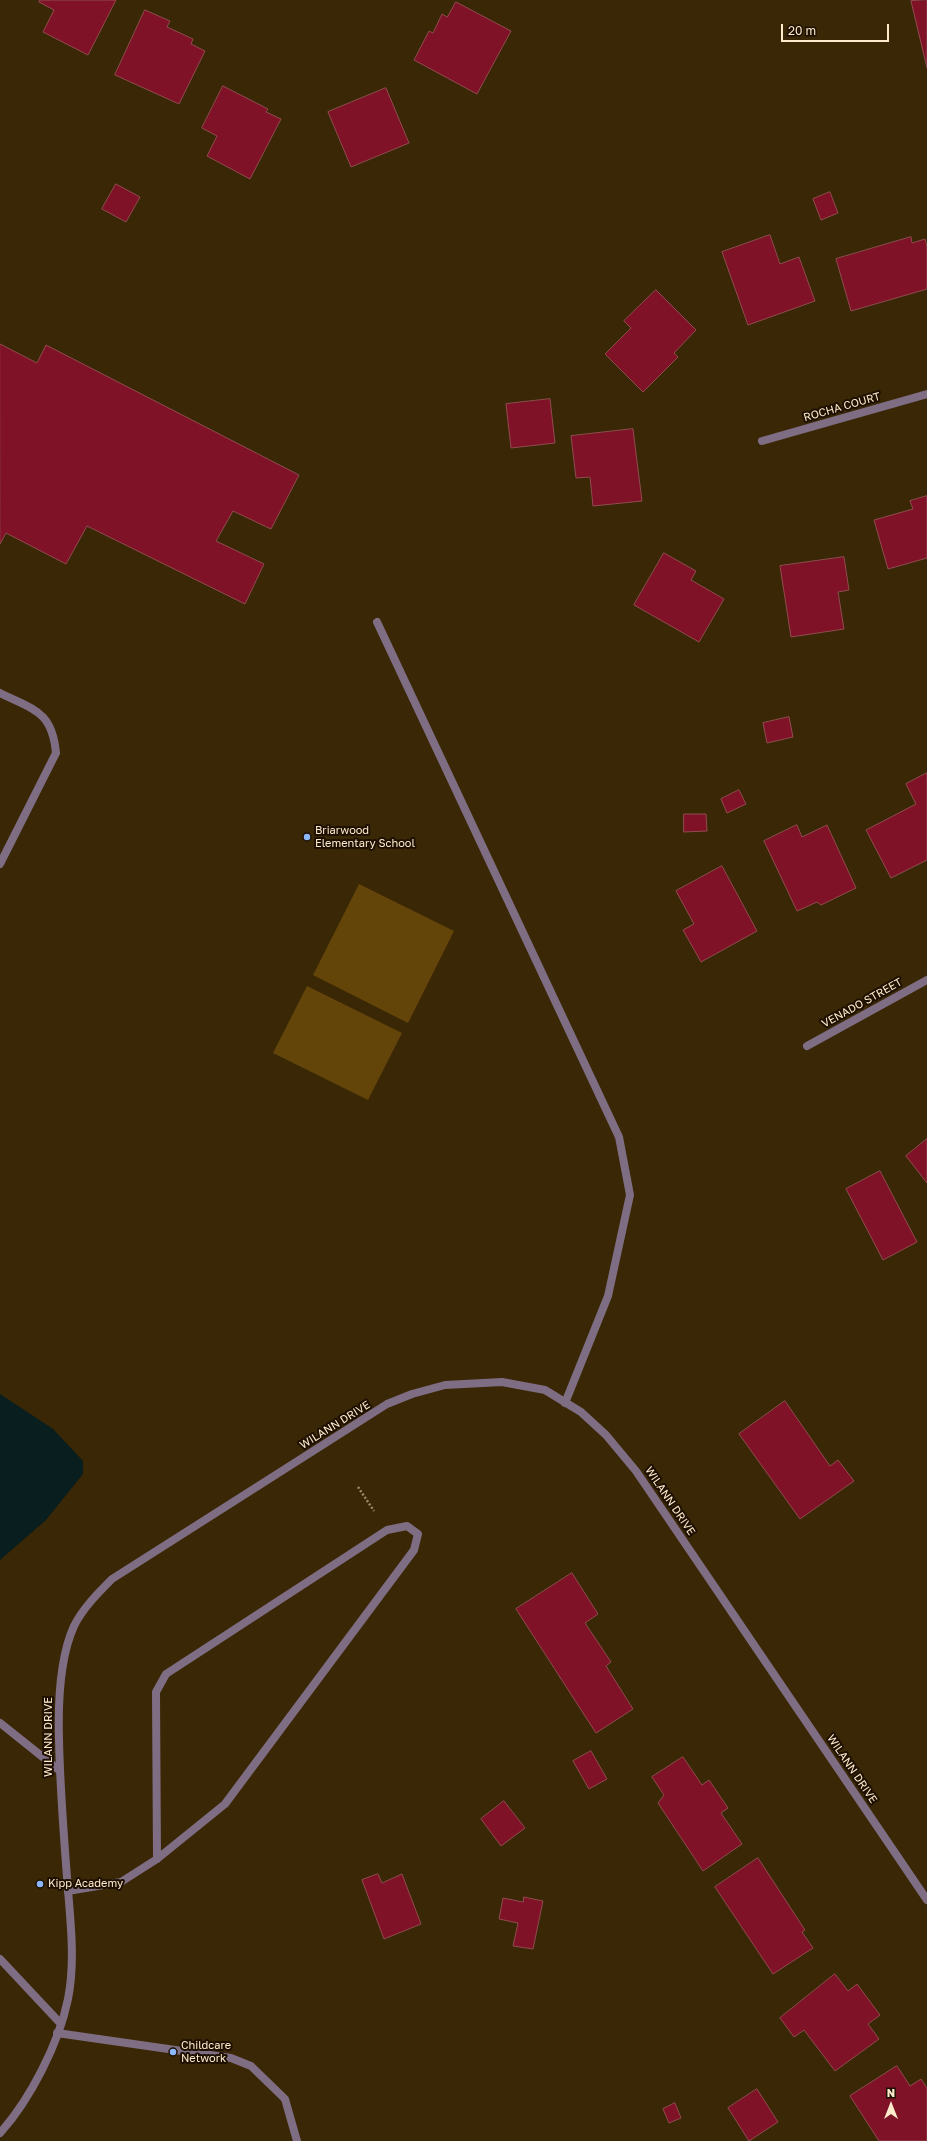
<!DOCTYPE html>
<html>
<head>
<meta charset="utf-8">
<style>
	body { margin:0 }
	#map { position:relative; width:927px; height:2141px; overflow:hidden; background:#392705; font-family:"Golos Text",sans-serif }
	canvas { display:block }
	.north { position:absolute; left:871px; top:2085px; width:40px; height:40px; -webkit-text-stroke:3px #1e1000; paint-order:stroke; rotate:0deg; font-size:11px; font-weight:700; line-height:16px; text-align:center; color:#feeacc }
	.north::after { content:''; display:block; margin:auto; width:14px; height:18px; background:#feeacc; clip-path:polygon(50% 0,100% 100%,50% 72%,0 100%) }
	.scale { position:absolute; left:781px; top:24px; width:108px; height:18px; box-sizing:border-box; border:2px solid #feeacc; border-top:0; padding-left:5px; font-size:12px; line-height:14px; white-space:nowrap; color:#feeacc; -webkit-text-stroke:3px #1e1000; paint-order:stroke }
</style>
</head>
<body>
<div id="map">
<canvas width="927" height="2141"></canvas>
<div class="north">N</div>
<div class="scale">20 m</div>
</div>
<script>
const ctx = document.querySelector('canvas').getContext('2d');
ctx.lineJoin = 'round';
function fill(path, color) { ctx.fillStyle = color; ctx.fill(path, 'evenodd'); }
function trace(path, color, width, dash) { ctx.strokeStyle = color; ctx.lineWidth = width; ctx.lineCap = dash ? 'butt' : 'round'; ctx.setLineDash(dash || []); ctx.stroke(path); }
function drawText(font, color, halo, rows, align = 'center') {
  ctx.font = font + ' "Golos Text",sans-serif'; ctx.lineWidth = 4; ctx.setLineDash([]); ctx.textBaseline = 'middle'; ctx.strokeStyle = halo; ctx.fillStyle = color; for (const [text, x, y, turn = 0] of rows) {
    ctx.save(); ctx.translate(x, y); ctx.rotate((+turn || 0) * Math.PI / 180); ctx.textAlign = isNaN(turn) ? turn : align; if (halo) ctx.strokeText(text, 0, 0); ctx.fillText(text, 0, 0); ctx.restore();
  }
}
const green = new Path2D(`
	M359,884L454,931L408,1023L313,975Z
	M307,986L402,1033L368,1100L273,1053Z`);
const water = new Path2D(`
	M0,1394L53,1429L83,1461V1474L46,1520L0,1560Z`);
const building = new Path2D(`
	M40,0H116L88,55L43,32L54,10L39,2Z
	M927,0V68L911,1Z
	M456,2L511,31L477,94L414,60L429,31L433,33L442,14L447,17Z
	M145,10L170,21L167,27L193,39L191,44L205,51L179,104L115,75Z
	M223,86L268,109L266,112L281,119L250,179L207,156L217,136L202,128Z
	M386,88L409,143L351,167L328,112Z
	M116,184L140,197L126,222L102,209Z
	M830,192L838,213L821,220L813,199Z
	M770,235L780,264L799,257L815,301L748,325L722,252Z
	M911,237L912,243L925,239L927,247V289L851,311L836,259Z
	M656,290L696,330L674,353L678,357L643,392L605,354L631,328L624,321Z
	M0,344L37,363L46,345L299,475L271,529L233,511L216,541L264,564L245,604L87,526L66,564L6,533L0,544Z
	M550,399L555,443L511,448L506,404Z
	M633,429L642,501L593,506L590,477L576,478L571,436Z
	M927,496V558L888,569L874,520L913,509L910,501Z
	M664,553L696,571L691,580L724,599L699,642L634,605Z
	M844,557L849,590L838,592L844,629L791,637L780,566Z
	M789,717L793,737L767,743L763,723Z
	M927,773V860L891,878L866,830L916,804L906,784Z
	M739,790L746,804L727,813L721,799Z
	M684,814H706L707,831L684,832Z
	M797,825L802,837L827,825L856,888L821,905L817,902L797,911L764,841Z
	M722,866L757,931L701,962L683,930L694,924L676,891Z
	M927,1139V1183L906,1156Z
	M880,1171L917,1242L883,1260L846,1189Z
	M785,1401L830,1466L838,1460L854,1481L800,1519L739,1434Z
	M572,1573L598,1614L585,1623L611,1662L606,1666L633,1709L596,1733L516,1609Z
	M591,1751L607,1779L589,1789L573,1761Z
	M683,1757L702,1785L709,1780L728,1808L721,1813L742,1844L703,1871L658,1803L664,1795L652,1777Z
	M504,1801L525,1828L501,1846L481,1819Z
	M758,1858L805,1930L802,1932L813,1948L773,1974L715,1887Z
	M378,1874L382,1883L402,1874L421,1924L384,1939L362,1880Z
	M524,1897L543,1901L533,1949L513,1946L518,1923L499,1919L503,1898L523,1902Z
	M835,1974L848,1991L857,1984L880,2015L868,2024L879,2039L835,2071L804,2030L794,2037L780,2018Z
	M897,2066L910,2086L921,2079L927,2088V2141H879L850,2096Z
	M757,2089L778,2122L749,2141L728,2108Z
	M675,2103L681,2118L669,2123L663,2109Z`);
const path = new Path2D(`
	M358,1487L374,1511`);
const service = new Path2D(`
	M377,622L619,1137L630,1195L608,1296L565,1403
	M0,693C34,710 52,711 56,753L0,864
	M0,1723L59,1770
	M68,1891L121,1882L157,1859L225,1804L414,1550L418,1534L407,1526L387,1530L166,1674L156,1692L157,1859
	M0,1959L61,2024
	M57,2033L231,2058L251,2066L285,2099L297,2141`);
const minor = new Path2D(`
	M762,441L927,394
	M807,1046L927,980
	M0,2133C30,2100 59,2043 68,1999C75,1964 71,1926 68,1890C64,1840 60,1790 59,1739C58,1704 59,1659 74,1626C83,1608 98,1593 112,1579L387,1404L412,1394L445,1385L502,1382L545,1390L581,1412L606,1435L636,1471L927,1900`);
const markers = [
	[307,837,4,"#8cb9fc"],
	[40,1884,4,"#8cb9fc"],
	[173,2052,4,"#8cb9fc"]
];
const streetNames = [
	["ROCHA COURT",842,407,-16],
	["VENADO STREET",862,1003,-29],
	["WILANN DRIVE",335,1425,-32],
	["WILANN DRIVE",670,1501,56],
	["WILANN DRIVE",49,1737,-90],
	["WILANN DRIVE",852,1769,56]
];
const poiNames = [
	["Briarwood",315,831],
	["Elementary School",315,844],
	["Kipp Academy",48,1884],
	["Childcare",181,2046],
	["Network",181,2059]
];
fill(green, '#63450a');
fill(water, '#081e1f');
fill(building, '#7f1226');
trace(building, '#904c4f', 1);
trace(path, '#9d8a6a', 2.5, [2, 2]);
trace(service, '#7f6d84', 8);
trace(minor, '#7f6d84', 8);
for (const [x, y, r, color] of markers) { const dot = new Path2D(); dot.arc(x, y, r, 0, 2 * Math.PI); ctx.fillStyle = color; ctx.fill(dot); trace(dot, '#1e1000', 1.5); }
drawText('11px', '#feeacc', '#1e1000', streetNames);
drawText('11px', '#feeacc', '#1e1000', poiNames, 'left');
</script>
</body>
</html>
